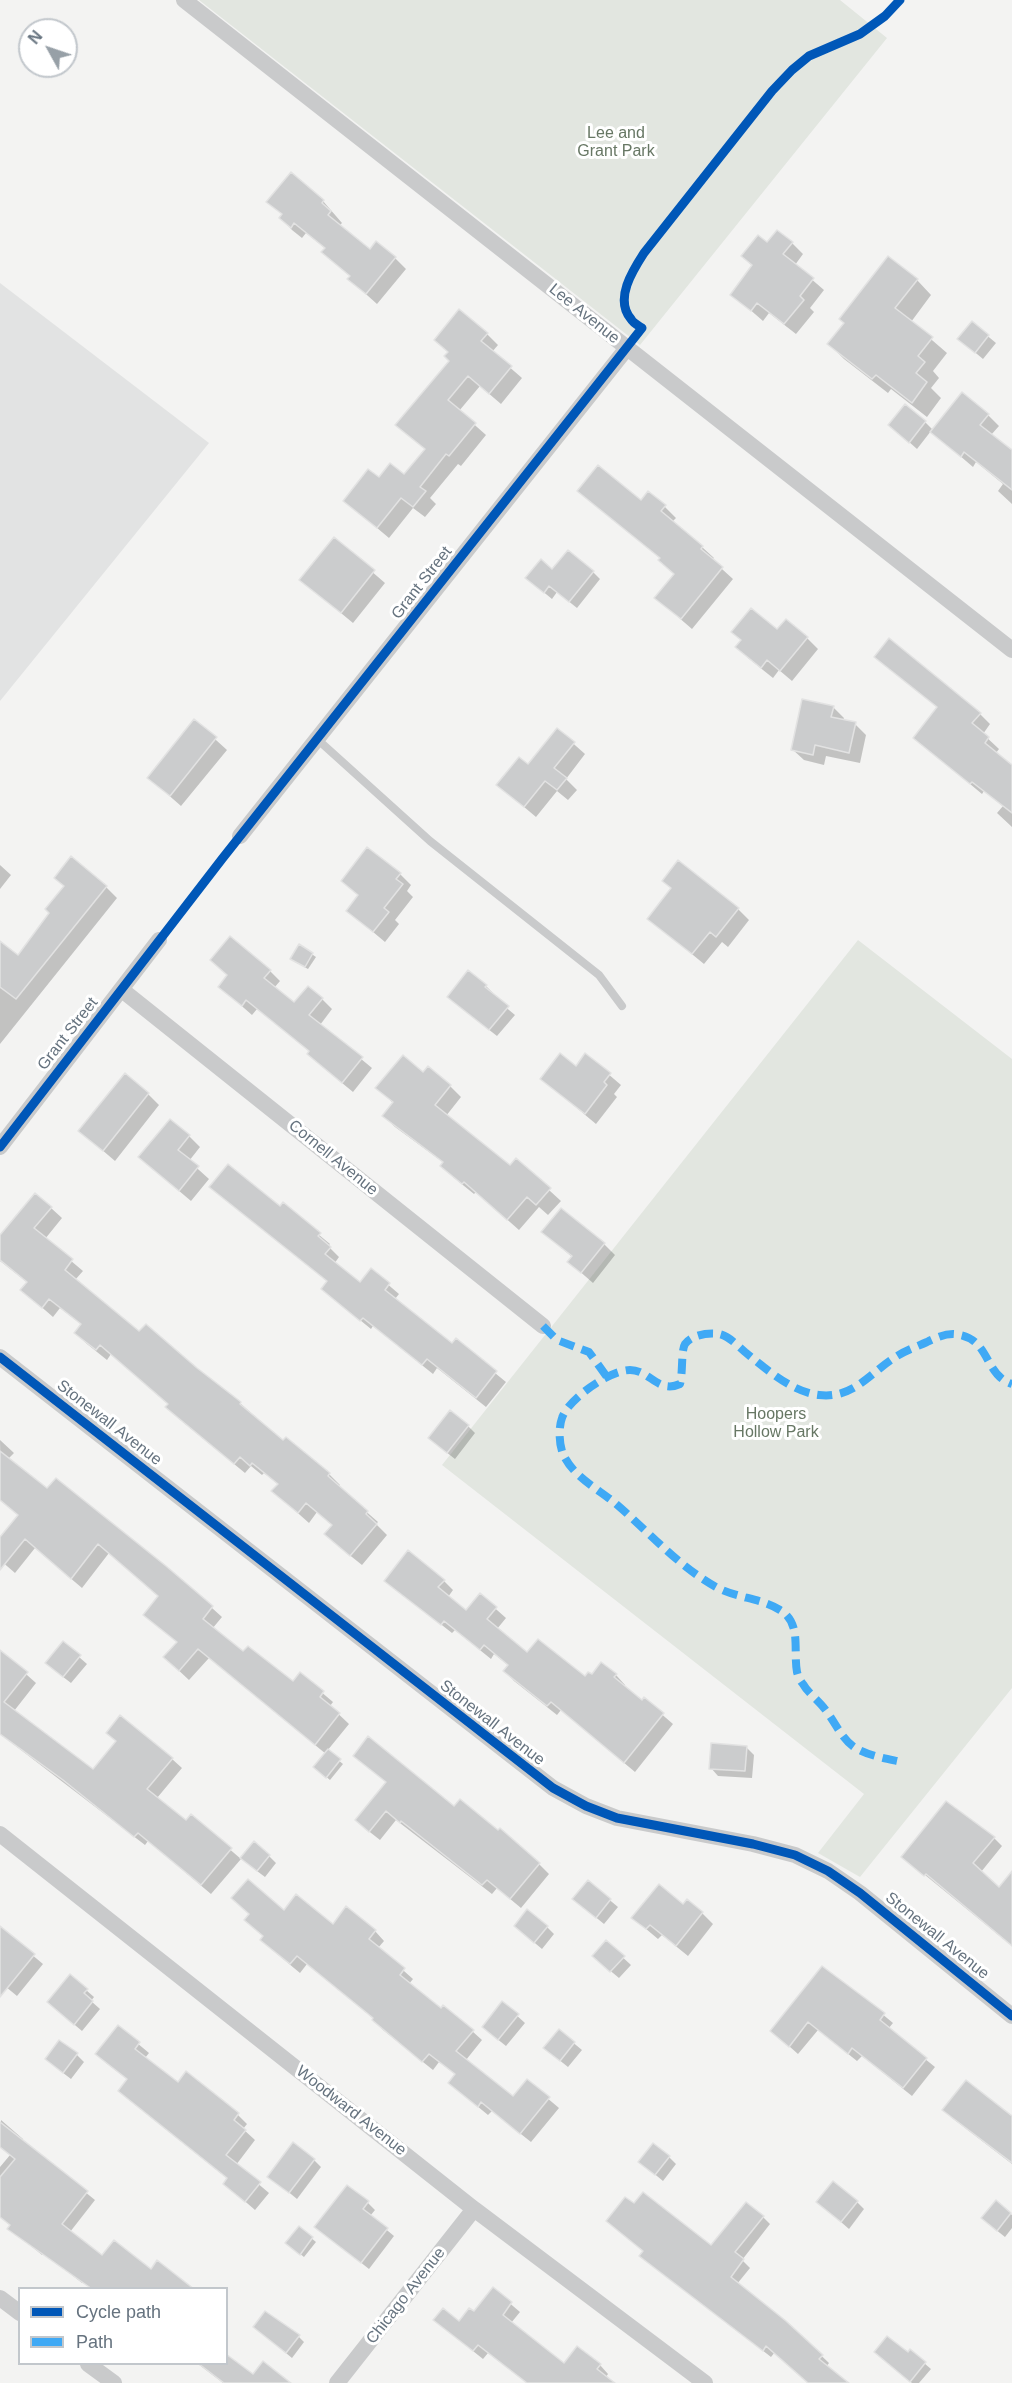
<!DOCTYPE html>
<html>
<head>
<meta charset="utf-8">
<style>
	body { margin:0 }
	#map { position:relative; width:1012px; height:2383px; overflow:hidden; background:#f3f3f2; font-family:Arial,sans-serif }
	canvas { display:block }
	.legend { position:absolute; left:18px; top:2287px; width:210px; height:78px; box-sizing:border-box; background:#fff; border:2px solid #c2c7cc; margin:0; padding:8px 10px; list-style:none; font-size:18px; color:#66737f }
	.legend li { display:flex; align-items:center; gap:12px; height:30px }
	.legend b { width:30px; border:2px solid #c2c7cc }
	.north { position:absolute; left:18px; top:18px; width:60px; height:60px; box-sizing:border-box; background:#fff; border:2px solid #c2c7cc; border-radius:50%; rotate:310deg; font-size:16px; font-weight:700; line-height:24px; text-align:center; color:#66737f }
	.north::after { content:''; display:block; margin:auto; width:21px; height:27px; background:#97a0a7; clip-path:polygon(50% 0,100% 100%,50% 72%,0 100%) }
</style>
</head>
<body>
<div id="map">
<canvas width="1012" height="2383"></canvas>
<ul class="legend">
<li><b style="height:8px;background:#0057b8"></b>Cycle path</li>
<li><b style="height:8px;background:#3fa9f5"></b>Path</li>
</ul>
<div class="north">N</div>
</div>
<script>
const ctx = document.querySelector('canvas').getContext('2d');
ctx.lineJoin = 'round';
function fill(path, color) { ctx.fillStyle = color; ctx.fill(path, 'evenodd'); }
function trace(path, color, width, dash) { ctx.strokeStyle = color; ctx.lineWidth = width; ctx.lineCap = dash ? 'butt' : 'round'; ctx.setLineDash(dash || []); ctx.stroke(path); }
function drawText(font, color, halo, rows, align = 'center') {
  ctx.font = font + ' Arial,sans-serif'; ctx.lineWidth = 6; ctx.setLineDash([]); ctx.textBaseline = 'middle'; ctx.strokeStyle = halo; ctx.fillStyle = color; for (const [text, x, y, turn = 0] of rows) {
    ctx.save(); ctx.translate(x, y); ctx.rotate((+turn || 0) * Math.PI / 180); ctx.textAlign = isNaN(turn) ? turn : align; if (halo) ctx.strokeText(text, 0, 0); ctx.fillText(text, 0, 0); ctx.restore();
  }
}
const built = new Path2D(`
	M0,283L209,443L0,701Z`);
const green = new Path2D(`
	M199,0H840L887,38L640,345Z
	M858,940L1012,1059V1688L860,1877L818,1853L864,1794L442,1465Z`);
const shadow = new Path2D(`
	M268,201H323L342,223L339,226L370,251L395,258L406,269L377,304L349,279L351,277L326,249L306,233L302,238L292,230L281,218L283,215Z
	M792,243L803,254L795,265L824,290L810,308L814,312L796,334L769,313L763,321L732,294L753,267L743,256L768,244Z
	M917,280L931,295L911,322L947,353L933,371L939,378L931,388L941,398L927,417L891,389L888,393L844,359L829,344Z
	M972,323L996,343L983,359L959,339Z
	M487,334L498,345L492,352L522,378L501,404L480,386L459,411L486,435L461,466L458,464L430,498L436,504L425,517L413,508L389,538L345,501L379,479L404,476L426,450L397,425Z
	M988,415L999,426L991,435L1012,452V504L998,491L1003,484L976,462L973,467L931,431L917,449L890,425L925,422L933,430Z
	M579,491L665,507L676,518L672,522L702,547L714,558L712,560L733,579L692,629L656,598L675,575L661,559Z
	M334,539L385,583L353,623L301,580Z
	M553,571L593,572L600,579L577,608L557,592L552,599L535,585Z
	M778,632L807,638L818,649L792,681L779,670L773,678L748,658Z
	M876,657L980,714L990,724L983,734L999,749L996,753L1012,767V827L997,813L1003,806L984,791L982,794L915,738L938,708Z
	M833,707L844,718L843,721L855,724L866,735L860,763L826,756L824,765L804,760L792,749Z
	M195,721L227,750L181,806L149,778Z
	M558,730L585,754L566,779L577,790L568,800L557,791L536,817L498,785L529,767Z
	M0,865L11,875L0,889Z
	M400,874L411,885L407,891L413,897L395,920L399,924L385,942L348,911L359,896L343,881Z
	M106,887L117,898L0,1044V943L18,957Z
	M738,909L749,920L728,947L722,942L704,964L649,919Z
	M300,946L316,957L308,969L295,962Z
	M270,971L280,981L274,988L295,1004L322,999L332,1009L320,1025L372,1068L353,1092L319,1064L309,1054L311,1052L257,1009L252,1015L220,987L229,976Z
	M486,986L493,993L491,995L515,1015L497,1036L456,1004Z
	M586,1055L621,1085L614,1094L617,1097L596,1124L542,1079L576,1068Z
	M424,1074L450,1086L461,1097L446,1116L510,1168L516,1160L561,1201L548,1215L539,1207L519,1230L476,1192L474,1194L453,1177L442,1166L444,1163L395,1127L384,1116L394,1104L377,1088Z
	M148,1094L159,1105L115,1161L80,1131Z
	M189,1136L200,1147L189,1161L209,1179L191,1201L152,1168Z
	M211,1187L280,1208L283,1205L330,1244L328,1246L339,1257L334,1264L360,1284L371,1270L399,1294L395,1299L453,1345L456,1341L506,1382L486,1407L437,1368L433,1374L373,1326L371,1329L333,1298L328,1282Z
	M51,1208L62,1218L45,1239L83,1271L75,1280L140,1333L196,1369L240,1403L284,1442L286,1439L329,1474L340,1485L338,1487L378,1522L376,1524L387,1535L362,1565L337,1545L333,1526L317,1512L309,1523L273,1491L279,1485L264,1473L262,1475L251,1466L245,1473L178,1418L167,1407L169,1405L111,1354L107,1360L87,1344L76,1333L82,1325L60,1308L53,1317L22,1290L28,1283L0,1261V1238Z
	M543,1232L604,1244L615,1255L593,1283L569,1262L572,1257Z
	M468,1426L475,1433L455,1459L437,1445Z
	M0,1440L14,1453L8,1459L48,1490L57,1480L212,1608L222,1617L212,1629L243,1654L293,1683L300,1674L333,1702L330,1706L349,1724L327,1751L343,1764L330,1780L318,1770L326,1754L209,1658L189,1680L175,1667L178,1643L145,1614L159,1597L109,1553L82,1588L35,1548L15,1573L0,1560V1539L19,1516L1,1500Z
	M386,1581H444L453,1590L448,1597L466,1612L480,1595L506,1618L497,1629L528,1654L585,1678L616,1675L625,1685L623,1687L642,1702L644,1699L673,1724L635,1772L561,1710L557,1715L514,1681L505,1671L509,1666L494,1654L491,1659L455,1630L452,1633Z
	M63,1643L87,1664L71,1683L54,1670Z
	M0,1651L36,1683L14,1711L93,1771L117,1742L108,1733L172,1759L182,1768L157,1798L186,1822L191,1816L241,1859L211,1894L148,1841L145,1845L0,1734Z
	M746,1747L754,1755L752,1778L718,1776L711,1768Z
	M355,1755L454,1809L539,1864L549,1874L521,1908L497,1888L492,1894L396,1820L380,1840L366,1829L387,1783Z
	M994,1838L1002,1846L981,1872L1000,1889L1012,1874V1946L903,1857Z
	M269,1856L276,1863L265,1877L249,1865Z
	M588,1882L618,1907L604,1924L582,1906Z
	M284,1912L333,1926L375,1931L384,1941L378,1948L413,1979L409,1984L472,2031L482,2040L466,2060L514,2098L527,2081L559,2108L531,2142L492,2111L488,2115L460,2092L450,2083L456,2075L439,2062L433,2070L383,2030L374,2019L307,1964L300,1973L271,1949L262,1939Z
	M702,1913L713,1924L688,1956L662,1935L658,1939L633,1918Z
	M547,1927L554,1934L542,1949L523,1933Z
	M0,1928L43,1964L17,1996L0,1982Z
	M606,1942L631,1965L619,1978L601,1963Z
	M70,1976L94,1997L91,2001L100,2009L82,2031L56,2009Z
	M851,1988L893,2023L888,2029L935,2067L912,2096L862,2056L857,2061L818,2030L798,2054L772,2031Z
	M503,2003L525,2023L506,2046L491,2034Z
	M118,2027L149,2053L145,2058L179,2084L238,2115L247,2124L243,2129L255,2140L236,2165L269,2193L255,2210L225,2184L228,2179L129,2100L128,2080L106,2063Z
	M559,2031L582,2050L568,2067L553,2055Z
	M77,2055L84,2062L71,2079L54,2066Z
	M944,2110L1012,2116V2164L952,2118Z
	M1,2120L23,2139L22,2141L95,2200L70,2232L102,2257L151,2271L82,2283L44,2253L42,2255L9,2228L11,2226L0,2217V2167L10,2155L0,2147Z
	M669,2157L676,2164L663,2181L640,2162Z
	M314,2160L321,2167L297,2199L269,2176Z
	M818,2202H857L864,2209L849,2229Z
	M996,2202L1012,2215V2228L1005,2237L990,2225Z
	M368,2203L375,2210L370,2216L394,2236L369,2269L316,2227Z
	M763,2217L770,2224L742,2260L750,2268L737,2284L786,2322L829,2363L826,2367L847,2383H808L775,2352L771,2357L641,2256L711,2247Z
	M299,2228L316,2242L304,2257L290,2246Z
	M493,2289L520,2312L511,2323L564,2365H600L608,2374L606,2377L613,2383H527L488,2353L483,2359L444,2328L460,2323L474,2313Z
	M254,2327L299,2337L304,2342L292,2358Z
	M910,2351L931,2369L919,2383H912L881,2357L908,2354Z
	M198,2364H226L253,2377L287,2383H223Z`);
const building = new Path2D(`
	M291,172L324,200L322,203L331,211L328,215L370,249L376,241L396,257L366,294L347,279L350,276L321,252L325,248L294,223L291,228L279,218L282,214L266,202Z
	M777,230L793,242L783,254L814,278L800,296L804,300L784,324L757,303L751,311L730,295L752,265L741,256L758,235L767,242Z
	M888,256L918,279L895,308L933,337L918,356L925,362L916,373L927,382L912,403L876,375L872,379L827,344L844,323L839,319Z
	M459,309L488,333L481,341L512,366L489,394L468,376L448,400L476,423L449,456L446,454L420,487L426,491L413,507L401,498L377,528L343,501L368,469L379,477L390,463L404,474L425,449L395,425L449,361L444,356L448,352L434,340Z
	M972,321L989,335L975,353L957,339Z
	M962,392L989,414L980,425L1012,450V490L964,452L961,457L930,432Z
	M905,404L926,421L909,443L888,425Z
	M598,465L641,500L648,491L666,505L661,511L703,546L701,549L723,567L681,619L654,598L674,574L658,560L660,558L577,491Z
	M334,537L375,570L341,613L299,580Z
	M568,550L594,571L569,602L549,586L544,593L525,578L541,559L552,569Z
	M751,608L777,629L786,619L808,637L780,671L767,660L761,668L735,647L741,640L731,632Z
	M889,638L981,713L972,723L989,737L985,743L1012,765V813L972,782L970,784L913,738L937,707L874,657Z
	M802,699L834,706L831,717L856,722L849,753L815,745L813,755L791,750Z
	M194,719L217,737L170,796L147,778Z
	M557,728L575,742L554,768L567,778L557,790L545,781L524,807L496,785L519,757L528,764Z
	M367,847L401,873L396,879L403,884L384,908L389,912L373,932L346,911L358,895L341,881Z
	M71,856L107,886L16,999L0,987V941L18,955L49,913L45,909L64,886L54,878Z
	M678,860L739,908L716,937L710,932L692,954L647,919L671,888L662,881Z
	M230,936L271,970L264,978L294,1002L308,986L323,998L309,1015L363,1057L342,1083L307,1054L309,1051L246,1000L242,1006L218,987L227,975L210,960Z
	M299,944L313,953L305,967L290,959Z
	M468,970L487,985L485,987L509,1006L489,1030L447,997Z
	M560,1053L576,1066L585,1053L611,1073L604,1082L607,1085L585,1114L540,1079Z
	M403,1055L423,1072L428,1066L451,1085L435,1105L510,1165L516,1158L551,1188L536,1205L527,1197L507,1220L464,1182L462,1184L440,1166L443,1162L382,1116L393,1102L375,1088Z
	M125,1073L149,1093L103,1151L78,1131Z
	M170,1119L190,1135L178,1150L199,1166L179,1191L138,1157Z
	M228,1164L280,1206L283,1202L321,1233L318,1236L331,1247L325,1254L360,1282L371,1268L390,1283L385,1290L452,1343L456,1338L497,1371L476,1398L427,1359L422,1365L363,1318L360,1321L321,1289L327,1281L209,1187Z
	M35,1193L52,1207L34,1228L73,1259L65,1270L139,1331L146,1324L197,1368L241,1402L240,1404L283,1440L286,1437L330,1473L328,1476L368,1511L366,1514L377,1524L350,1556L324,1534L332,1525L306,1503L298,1513L271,1491L278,1484L252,1463L250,1466L240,1457L234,1464L165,1407L168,1404L100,1345L96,1350L74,1333L81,1324L49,1299L42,1308L20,1290L27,1282L0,1260V1235Z
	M561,1208L605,1243L581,1273L567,1262L572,1256L541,1232Z
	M450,1410L469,1425L447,1453L428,1438Z
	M0,1451L47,1488L56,1478L166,1566L213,1606L203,1619L243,1651L248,1646L293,1681L300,1672L324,1691L320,1697L340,1713L315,1745L198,1649L179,1671L163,1657L177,1642L143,1615L158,1596L98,1544L71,1579L25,1539L0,1570V1537L18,1515L0,1500Z
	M408,1550L445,1580L438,1587L466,1610L480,1593L497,1607L487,1619L527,1652L538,1639L585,1676L588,1672L592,1674L601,1662L617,1674L614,1677L642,1700L644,1697L664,1713L624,1763L551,1702L547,1706L503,1671L508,1665L484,1645L480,1650L444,1621L441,1625L384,1581Z
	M63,1641L81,1655L63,1677L45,1663Z
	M0,1650L28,1672L4,1702L93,1769L116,1741L106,1733L120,1715L173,1758L147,1789L186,1820L191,1814L232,1848L201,1885L138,1833L134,1837L63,1780L0,1734Z
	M368,1736L454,1806L460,1799L498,1830L500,1828L540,1863L510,1899L487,1880L482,1885L401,1821L400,1823L386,1811L369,1832L355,1820L386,1782L353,1756Z
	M711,1743L747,1746L745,1771L709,1769Z
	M328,1749L341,1759L326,1778L313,1767Z
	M946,1801L995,1837L973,1863L999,1887L1012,1871V1946L926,1874L924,1876L901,1857Z
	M254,1841L270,1855L257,1871L240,1858Z
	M248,1879L284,1910L296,1894L333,1924L346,1906L376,1930L369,1939L405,1968L400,1975L441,2008L443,2005L474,2030L456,2051L513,2096L527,2079L550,2097L520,2134L481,2102L478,2107L448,2083L455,2074L429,2054L422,2062L372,2020L373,2018L297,1956L290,1964L260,1940L263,1936L244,1920L249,1914L231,1898Z
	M588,1880L611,1899L596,1918L572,1899Z
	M659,1884L683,1904L687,1899L703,1912L676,1946L650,1925L646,1929L631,1918Z
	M527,1909L548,1926L534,1943L514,1926Z
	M0,1926L35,1954L0,1997Z
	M606,1940L625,1956L610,1972L592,1956Z
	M822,1966L885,2013L880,2020L927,2058L903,2088L852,2048L848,2054L808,2022L789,2047L770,2031Z
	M70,1974L88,1989L84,1993L93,2001L74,2025L47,2002Z
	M502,2001L519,2014L498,2040L482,2027Z
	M118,2025L140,2042L135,2049L178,2082L186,2071L239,2113L234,2120L246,2130L226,2155L261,2182L245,2202L223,2184L227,2178L118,2091L127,2079L95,2054Z
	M559,2029L575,2042L560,2061L543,2048Z
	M59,2040L78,2053L63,2073L45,2059Z
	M966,2080L1012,2116V2163L942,2110Z
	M0,2122L88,2191L62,2224L102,2255L114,2240L151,2269L157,2260L194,2289H92L7,2229L10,2225L0,2217V2177L15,2159L0,2147Z
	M293,2142L315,2159L289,2193L267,2177Z
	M653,2143L670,2156L655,2175L638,2162Z
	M833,2181L858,2201L841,2222L816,2202Z
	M347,2185L369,2201L363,2209L388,2228L361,2263L314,2227Z
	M643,2192L711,2245L746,2202L764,2216L735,2252L744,2259L731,2277L786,2321L823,2355L819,2359L849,2383H808L766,2346L763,2351L639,2256L643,2251L606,2221L625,2197L634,2203Z
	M996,2200L1011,2213L997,2231L981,2218Z
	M299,2226L313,2237L300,2255L285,2243Z
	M493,2287L512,2302L503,2315L564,2363L577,2346L601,2364L597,2369L615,2383H527L478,2345L473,2351L433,2320L443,2308L459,2321L469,2308L474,2311Z
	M265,2311L300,2335L286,2353L253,2327Z
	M887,2336L908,2352L910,2349L926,2362L910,2382L874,2352Z
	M226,2354L253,2374L263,2361L291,2383H224L199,2364H226Z`);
const lane = new Path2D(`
	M317,739L430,841L599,975L622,1006`);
const street = new Path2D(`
	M184,0L1012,650
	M240,836L627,348
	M122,990L543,1326
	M0,1147L159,940
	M0,1357L553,1788L586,1806L617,1818L753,1844L795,1855L828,1871L860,1893L1012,2016
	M0,1834L474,2209L705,2383
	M0,2298L20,2313
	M88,2364L114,2383
	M337,2383L474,2209`);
const quiet = new Path2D(`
	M543,1326L557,1340L589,1352L607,1377
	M897,1761C883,1758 867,1755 854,1747C841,1738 834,1720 824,1708C818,1700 808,1693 803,1684C800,1681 798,1676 797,1672C793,1650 802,1623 780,1610C761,1598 736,1598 716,1587C678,1566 648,1531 615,1503C598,1489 576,1478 565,1458C559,1448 558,1429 562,1418C568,1399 610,1370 630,1370C650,1370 658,1394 680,1384C683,1373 681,1350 685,1344C691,1335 709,1332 719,1334C729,1336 738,1346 745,1352C766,1369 792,1392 819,1395C853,1399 869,1374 894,1358C904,1351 916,1347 927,1342C935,1338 944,1334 953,1334C991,1336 983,1375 1012,1384`);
const cycleway = new Path2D(`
	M0,1147L222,859L642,328C639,326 633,323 631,319C614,299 633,270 644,253L772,91L792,70L809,56L860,34L885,16L900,0
	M0,1357L553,1788L586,1806L617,1818L753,1844L795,1855L828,1871L860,1893L1012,2016`);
const parkNames = [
	["Lee and",616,134],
	["Grant Park",616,152],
	["Hoopers",776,1415],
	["Hollow Park",776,1433]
];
const streetNames = [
	["Lee Avenue",584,314,39],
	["Grant Street",422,583,-52],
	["Grant Street",68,1034,-52],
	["Cornell Avenue",333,1158,39],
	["Stonewall Avenue",109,1423,38],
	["Stonewall Avenue",492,1723,38],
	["Stonewall Avenue",937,1936,39],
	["Woodward Avenue",351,2111,38],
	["Chicago Avenue",406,2296,-52]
];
fill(built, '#e2e3e3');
fill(green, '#e2e6e0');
fill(shadow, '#0003');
fill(building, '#cbcccd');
trace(building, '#e2e2e2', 1.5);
trace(lane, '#c9cacb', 8);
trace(street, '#c9cacb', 16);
trace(quiet, '#3fa9f5', 8, [15, 8]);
trace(cycleway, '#0057b8', 9);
drawText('16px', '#677764', '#fff', parkNames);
drawText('16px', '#66737f', '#fff', streetNames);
</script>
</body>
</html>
